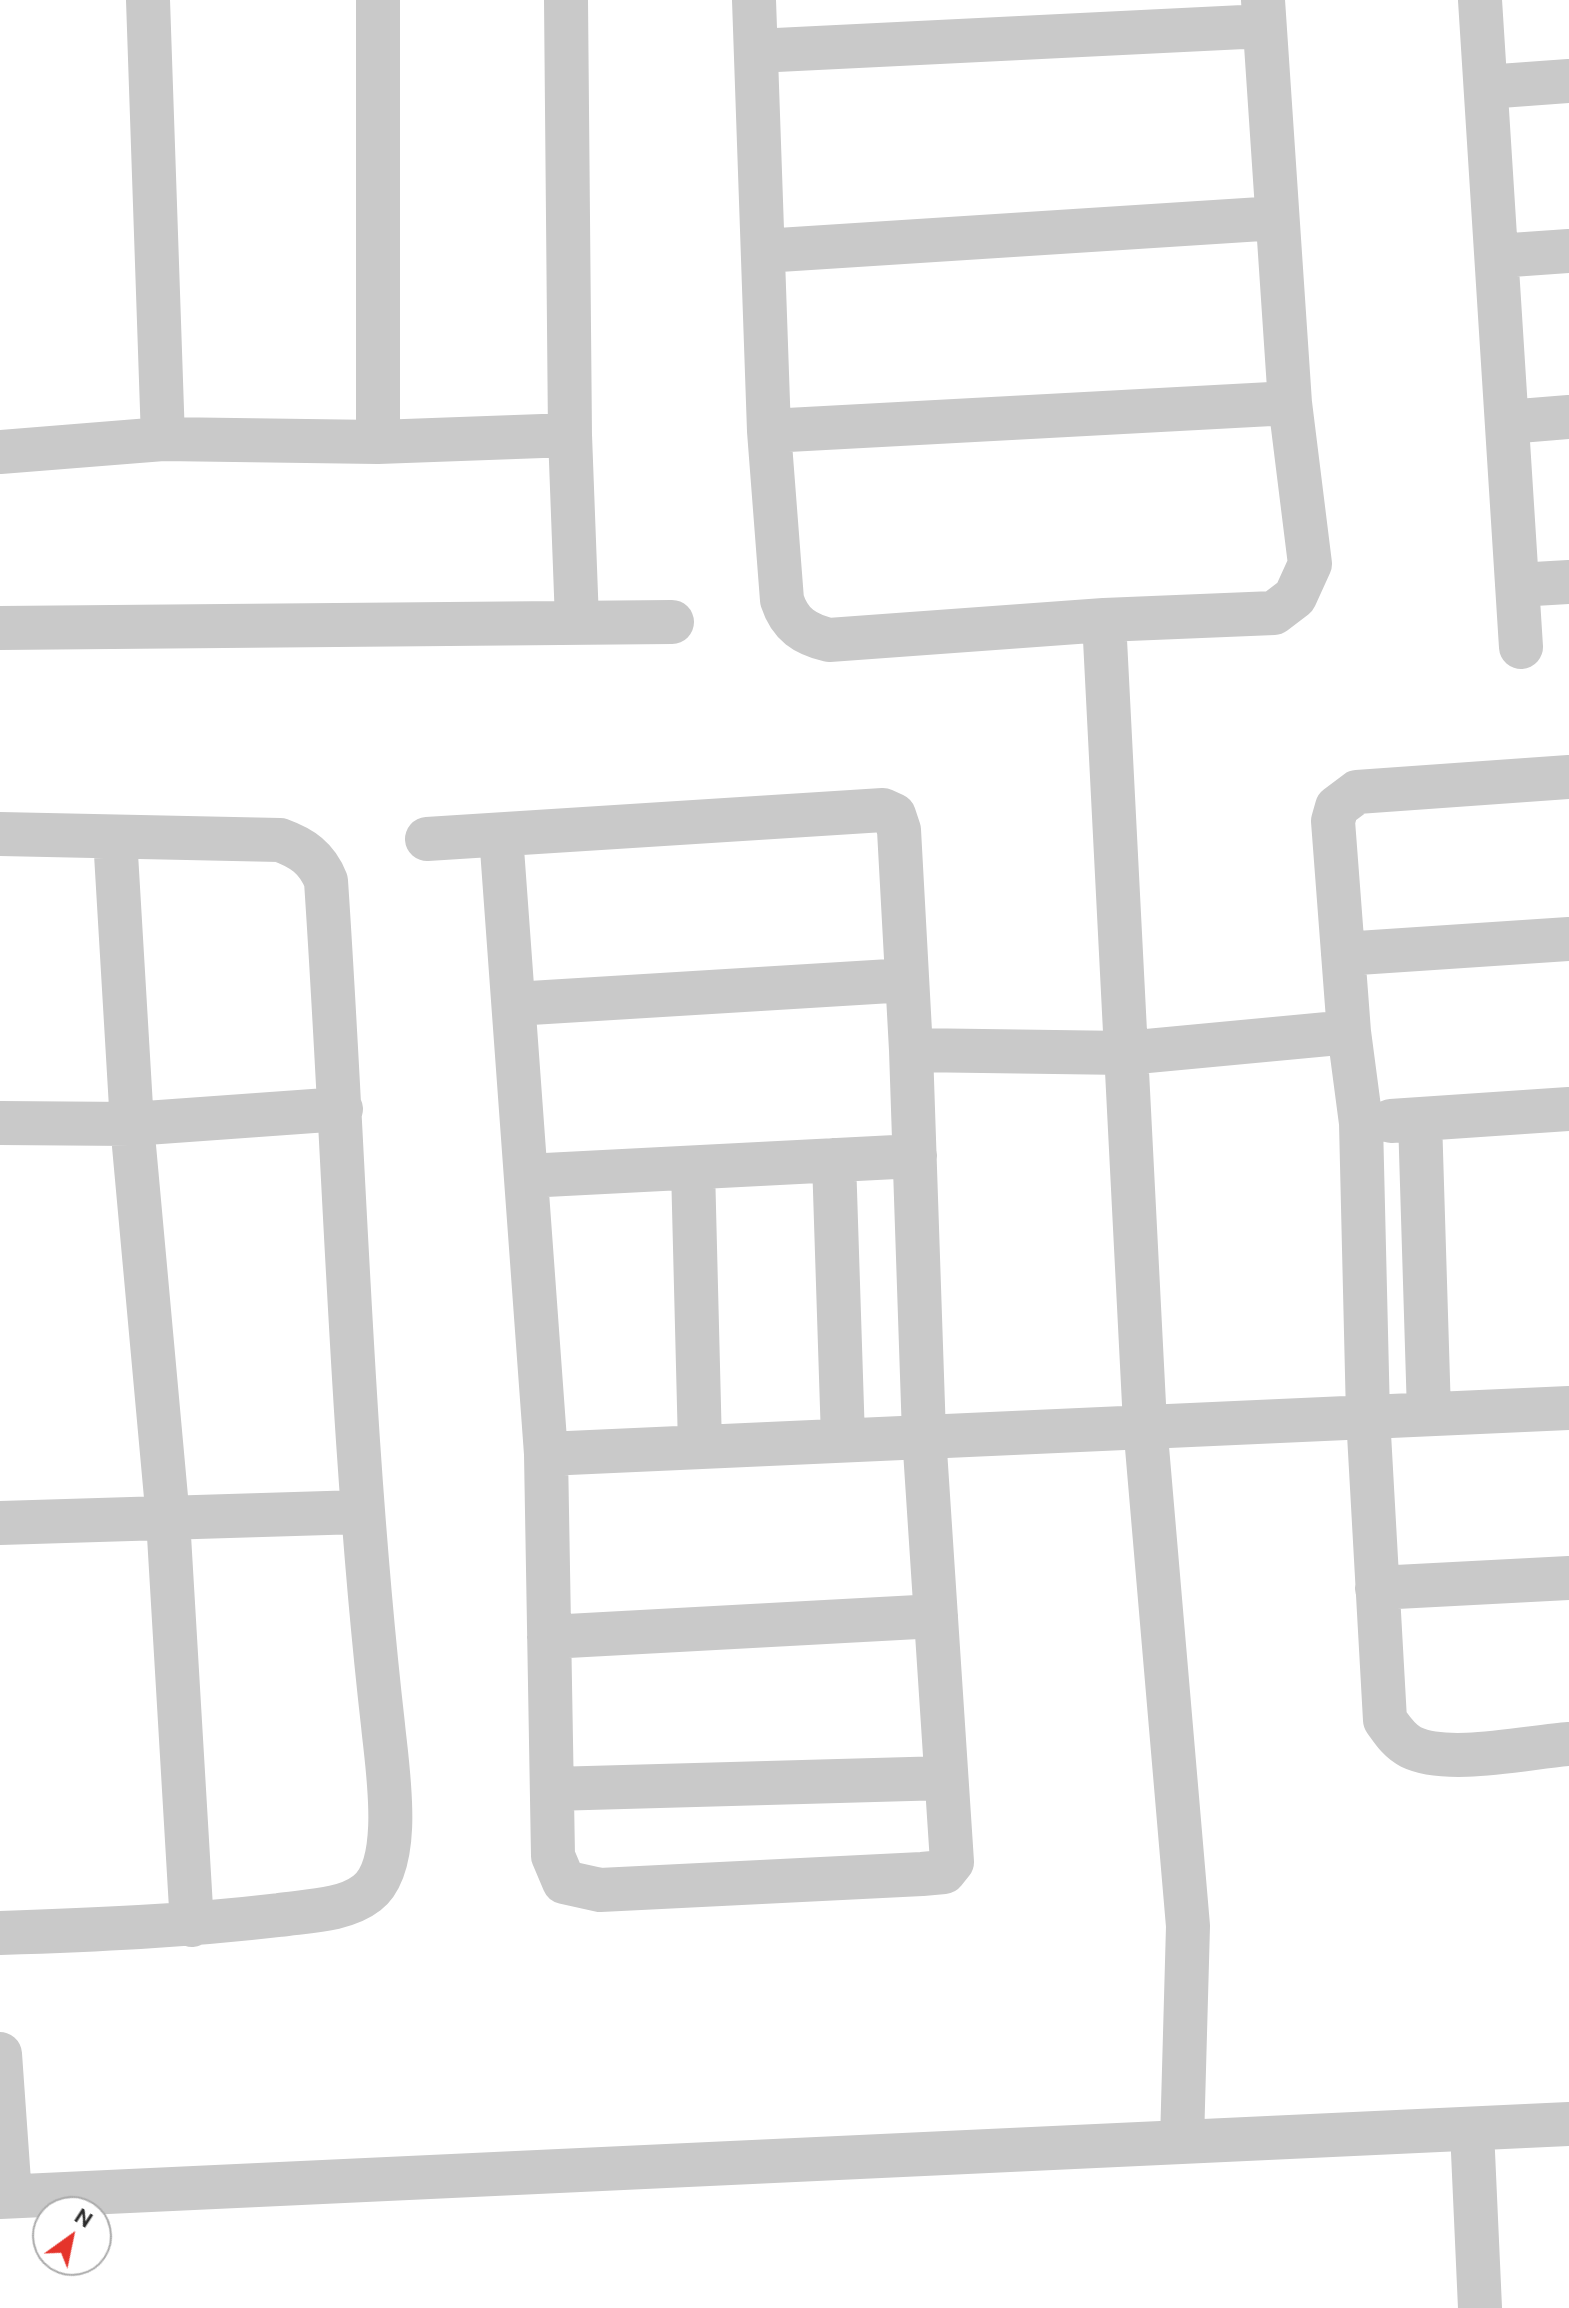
<!DOCTYPE html>
<html>
<head>
<meta charset="utf-8">
<style>
	body { margin:0 }
	#map { position:relative; width:1569px; height:2308px; overflow:hidden; background:#fff; font-family:Ubuntu,sans-serif }
	canvas { display:block }
	.north { position:absolute; left:32px; top:2196px; width:80px; height:80px; box-sizing:border-box; background:#fff; border:2px solid #ababab; border-radius:50%; rotate:33deg; font-size:22px; font-weight:700; line-height:32px; text-align:center; color:#2c2c2c }
	.north::after { content:''; display:block; margin:auto; width:28px; height:36px; background:#e5342b; clip-path:polygon(50% 0,100% 100%,50% 72%,0 100%) }
</style>
</head>
<body>
<div id="map">
<canvas width="1569" height="2308"></canvas>
<div class="north">N</div>
</div>
<script>
const ctx = document.querySelector('canvas').getContext('2d');
ctx.lineJoin = 'round';
function trace(path, color, width, dash) { ctx.strokeStyle = color; ctx.lineWidth = width; ctx.lineCap = dash ? 'butt' : 'round'; ctx.setLineDash(dash || []); ctx.stroke(path); }
const minor = new Path2D(`
	M148,0L163,439
	M566,0L570,435L577,621
	M754,0L769,431L782,600C790,625 805,634 829,640L1104,620L1274,613L1295,597L1310,564L1290,403L1263,0
	M1480,0L1521,647
	M756,51L1264,26
	M1486,87L1569,81
	M763,251L1277,218
	M1497,256L1569,251
	M1507,422L1569,417
	M769,431L1290,403
	M378,442V0
	M0,452L163,439L378,442L570,435
	M1517,585L1569,582
	M1104,620L1145,1424L1188,1926L1182,2141
	M0,628L672,622
	M1569,777L1357,792L1337,807L1333,821L1349,1032L1361,1123L1368,1416L1385,1720C1393,1731 1399,1741 1411,1747C1448,1765 1528,1747 1569,1744
	M0,834L280,840C302,848 317,858 326,881C345,1162 351,1445 383,1725C387,1767 404,1864 367,1893C344,1911 306,1911 279,1915C186,1926 93,1930 0,1933
	M501,835L546,1454L553,1856L564,1882L600,1890L922,1874L944,1872L952,1862L924,1435L911,1050
	M115,837L132,1124L168,1519L192,1925
	M427,839L883,810L894,815L899,830L911,1050L1126,1053L1349,1032
	M1343,954L1569,939
	M514,1004L907,980
	M1420,1119L1429,1413
	M1391,1121L1569,1109
	M0,1123L132,1124L341,1109
	M834,1160L843,1439
	M693,1168L700,1446
	M526,1176L915,1156
	M546,1454L1569,1408
	M0,1523L360,1512
	M1377,1588L1569,1578
	M549,1637L936,1616
	M552,1789L946,1778
	M0,2054L10,2196
	M1472,2130L1480,2308
	M0,2197L1569,2124`);
trace(minor, '#c9c9c9', 44);
</script>
</body>
</html>
